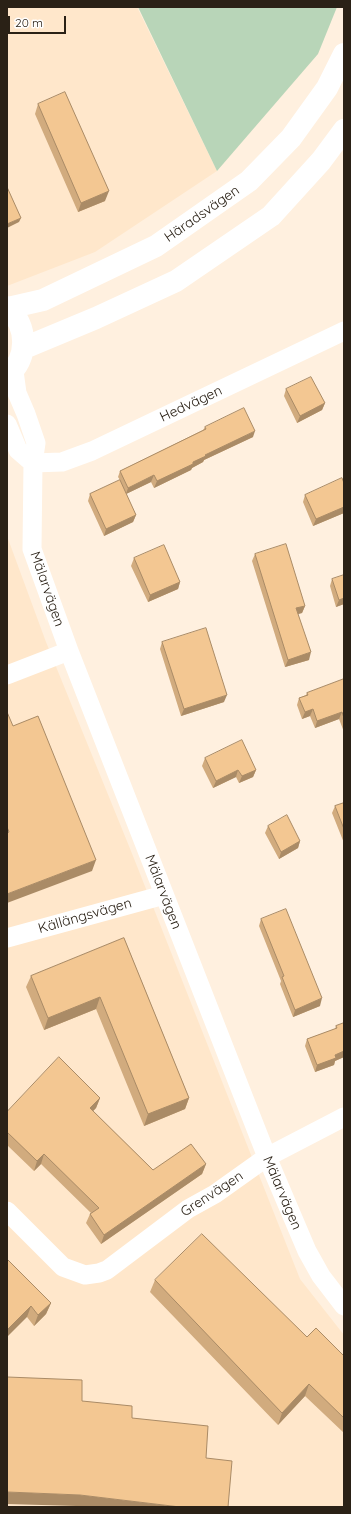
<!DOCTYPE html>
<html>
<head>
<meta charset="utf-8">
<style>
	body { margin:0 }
	#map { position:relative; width:351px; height:1514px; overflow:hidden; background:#fff0df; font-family:Quicksand,sans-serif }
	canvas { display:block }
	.frame { position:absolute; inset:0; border:8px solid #2a2116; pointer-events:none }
	.scale { position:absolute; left:8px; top:16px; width:58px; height:18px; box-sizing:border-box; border:2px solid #2a2116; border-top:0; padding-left:5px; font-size:12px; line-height:14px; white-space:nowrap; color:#2a2116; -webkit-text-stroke:3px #fff; paint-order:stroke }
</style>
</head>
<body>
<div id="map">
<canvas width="351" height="1514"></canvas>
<div class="frame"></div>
<div class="scale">20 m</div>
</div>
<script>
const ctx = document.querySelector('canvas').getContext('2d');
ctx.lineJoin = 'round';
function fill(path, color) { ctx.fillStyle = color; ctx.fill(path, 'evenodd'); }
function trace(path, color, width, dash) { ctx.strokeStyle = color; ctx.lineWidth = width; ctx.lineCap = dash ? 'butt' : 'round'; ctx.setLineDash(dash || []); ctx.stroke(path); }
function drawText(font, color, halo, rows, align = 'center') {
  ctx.font = font + ' Quicksand,sans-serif'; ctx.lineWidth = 3.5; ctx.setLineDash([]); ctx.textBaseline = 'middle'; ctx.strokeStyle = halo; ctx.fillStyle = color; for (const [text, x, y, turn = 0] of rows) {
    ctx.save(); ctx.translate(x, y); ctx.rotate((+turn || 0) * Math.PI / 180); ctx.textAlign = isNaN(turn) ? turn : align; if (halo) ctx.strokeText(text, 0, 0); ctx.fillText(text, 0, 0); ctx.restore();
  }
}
const built = new Path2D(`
	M7,7H137L217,171L95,252L7,286Z
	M7,536L46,642L133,856L300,1279L344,1335V1507H7Z`);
const green = new Path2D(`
	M138,7H337L318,54L217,171Z`);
const minor = new Path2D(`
	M14,371L17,393L26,414L36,443L33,463L32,549L69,651L267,1157L307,1251L321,1276L344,1306
	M7,424L18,450L33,463
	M33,463L62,462L92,451L344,331
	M7,675L69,651
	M7,938L164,895
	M7,1211L63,1267L85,1275L99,1273L107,1270L188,1209L215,1194L267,1157L344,1117`);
const secondary = new Path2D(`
	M7,307C28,326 29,358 7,376
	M8,308L43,300L156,246L249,181L291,138L327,88L344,54
	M24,348L96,318L176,281L271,216L321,161L344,130`);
const wall = new Path2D(`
	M38,104L105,201L78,212L35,114Z
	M286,389L325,403L322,410L297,423L284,396Z
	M205,427L253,437L204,460L203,462L192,468L191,470L154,488L151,482L126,494L136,515L133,522L104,536L88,501L90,494L120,480L118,477L120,471L203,430Z
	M344,483V513L313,526L303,502L305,495Z
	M255,554L305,606L302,613L298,614L309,660L285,667L252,561Z
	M134,558L180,582L178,589L148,602L131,566Z
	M332,579L344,604L336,607L330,586Z
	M162,642L224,702L181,716L160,649Z
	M344,679V732L339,719L315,728L310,716L302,719L297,705L299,698L306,695L307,693Z
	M205,758L256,770L253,777L239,783L236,777L213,788L202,766Z
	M344,803V843L332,813L335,806Z
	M268,826L300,841L298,848L279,859L265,833Z
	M261,919L320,1006L293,1017L280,984L281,981L259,926Z
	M124,938L189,1098L185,1109L144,1126L96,1009L44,1030L26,987L31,976Z
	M344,1023V1057L335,1061L334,1065L315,1072L305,1046L307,1039L335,1029L336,1026Z
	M100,1098L96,1108L93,1111L153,1170L206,1164L202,1174L101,1244L86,1223L90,1214L91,1213L41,1164L34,1171L7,1145V1112Z
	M7,1259L51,1303L46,1314L34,1326L27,1317Z
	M155,1280L307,1337L344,1356V1433L305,1396L278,1425L150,1292Z`);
const shadedWall = new Path2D(`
	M109,191L105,201L78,212L81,203Z
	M21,218L19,222L7,228V224Z
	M325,403L322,410L297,423L300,416Z
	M255,431L253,437L204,460L203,462L192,468L191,470L154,488L157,481L193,462L205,455Z
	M154,475L151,482L126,494L128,488Z
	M344,507V513L313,526L316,519Z
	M136,515L133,522L104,536L106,529Z
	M180,582L178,589L148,602L150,595Z
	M344,598V604L336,607L339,600Z
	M305,606L302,613L294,615L296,608Z
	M311,652L309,660L285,667L288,660Z
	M227,695L224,702L181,716L184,709Z
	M313,709L310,716L302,719L305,712Z
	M342,712L339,719L315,728L317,721Z
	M238,770L236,777L213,788L216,781Z
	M256,770L253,777L239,783L242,776Z
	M300,841L298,848L279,859L281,852Z
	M96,860L92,871L7,903V894Z
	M100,997L96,1009L44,1030L48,1018Z
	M322,998L320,1006L293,1017L295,1010Z
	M344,1051V1057L335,1061L334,1065L315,1072L317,1065L335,1055Z
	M100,1098L96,1108L87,1117L90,1108Z
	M189,1098L185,1109L144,1126L148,1114Z
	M44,1154L41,1164L34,1171L37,1161Z
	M206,1164L202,1174L101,1244L104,1235Z
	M51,1303L46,1314L34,1326L38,1315Z
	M31,1306L27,1317L7,1337V1330Z
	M309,1384L305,1396L278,1425L282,1413Z
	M7,1492L80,1495L180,1507H83L76,1506L7,1504Z`);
const building = new Path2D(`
	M65,92L109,191L81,203L38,104Z
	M7,187L21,218L7,224Z
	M311,377L325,403L300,416L286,389Z
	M244,408L255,431L205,455L206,456L193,462V464L157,481L154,475L128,488L120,471L206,429L205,427Z
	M342,478L344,483V507L316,519L305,495Z
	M120,480L136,515L106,529L90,494Z
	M286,544L305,606L296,608L311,652L288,660L255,554Z
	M164,545L180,582L150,595L134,558Z
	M344,575V598L339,600L332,579Z
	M206,628L227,695L184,709L162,642Z
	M344,679V718L342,712L317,721L313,709L305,712L299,698L308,695L307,693Z
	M7,712L13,726L38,716L96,860L7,894V833L9,832L7,827Z
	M242,740L256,770L242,776L238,770L216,781L205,758Z
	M344,803V829L335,806Z
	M287,815L300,841L281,852L268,826Z
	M286,909L322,998L295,1010L282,977L284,976L261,919Z
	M124,938L189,1098L148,1114L100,997L48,1018L31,976Z
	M344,1023V1051L335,1055L336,1058L317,1065L307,1039L337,1028L336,1026Z
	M59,1057L100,1098L90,1108L153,1170L191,1144L206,1164L104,1235L90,1214L99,1208L44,1154L37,1161L7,1132V1112Z
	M202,1234L307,1337L316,1328L344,1356V1418L309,1384L282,1413L155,1280Z
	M7,1259L51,1303L38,1315L31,1306L7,1330Z
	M7,1377L82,1380V1401L132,1406V1418L208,1426L206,1458L232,1461L228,1507H180L80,1495L7,1492Z`);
const streetNames = [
	["Häradsvägen",202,214,-35],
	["Hedvägen",191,404,-25],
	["Mälarvägen",47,589,71],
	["Mälarvägen",163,892,69],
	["Källängsvägen",85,916,-16],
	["Mälarvägen",282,1193,67],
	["Grenvägen",212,1194,-33]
];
fill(built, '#ffe7cb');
fill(green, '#b8d5b8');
trace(minor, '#fff', 19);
trace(secondary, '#fff', 22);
fill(wall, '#d1ab7e');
fill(shadedWall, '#aa8b66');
fill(building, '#f3c792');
trace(building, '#aa8b66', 1);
drawText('14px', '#2a2116', '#fff', streetNames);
</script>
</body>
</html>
